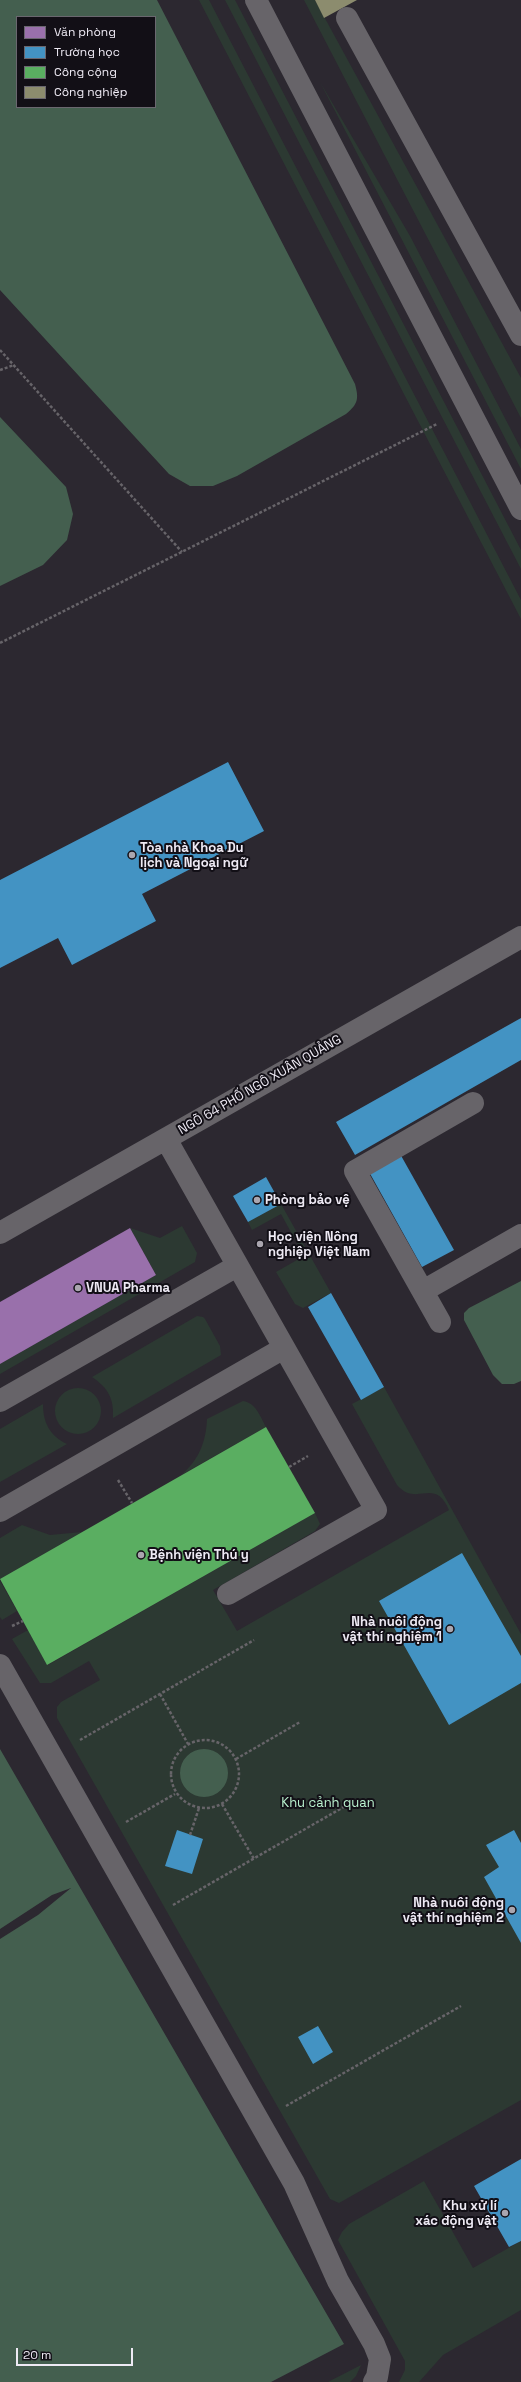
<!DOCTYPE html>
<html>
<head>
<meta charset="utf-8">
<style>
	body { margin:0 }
	#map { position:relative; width:521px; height:2382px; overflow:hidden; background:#2c2830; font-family:"Space Grotesk",sans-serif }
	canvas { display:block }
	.legend { position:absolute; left:16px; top:16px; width:140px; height:92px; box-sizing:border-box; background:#120f16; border:1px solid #6a676f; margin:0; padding:5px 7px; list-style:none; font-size:12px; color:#eeeaf4 }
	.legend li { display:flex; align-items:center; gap:8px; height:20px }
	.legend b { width:20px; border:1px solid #6a676f }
	.scale { position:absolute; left:16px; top:2348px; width:117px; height:18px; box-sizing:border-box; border:2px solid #eeeaf4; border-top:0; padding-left:5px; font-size:12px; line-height:14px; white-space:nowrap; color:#eeeaf4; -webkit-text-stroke:3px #120f16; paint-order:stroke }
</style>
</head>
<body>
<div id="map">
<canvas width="521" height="2382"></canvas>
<ul class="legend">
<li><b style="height:11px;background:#9970ab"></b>Văn phòng</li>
<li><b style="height:11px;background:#4393c3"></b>Trường học</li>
<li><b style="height:11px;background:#5aae61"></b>Công cộng</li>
<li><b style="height:11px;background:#8c8c6e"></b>Công nghiệp</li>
</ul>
<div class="scale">20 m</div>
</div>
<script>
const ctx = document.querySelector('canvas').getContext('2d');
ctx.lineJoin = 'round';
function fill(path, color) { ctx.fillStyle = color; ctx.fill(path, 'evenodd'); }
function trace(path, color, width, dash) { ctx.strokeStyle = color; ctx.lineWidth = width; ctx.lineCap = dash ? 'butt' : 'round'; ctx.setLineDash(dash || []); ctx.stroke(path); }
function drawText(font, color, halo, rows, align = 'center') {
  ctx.font = font + ' "Space Grotesk",sans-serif'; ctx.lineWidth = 4; ctx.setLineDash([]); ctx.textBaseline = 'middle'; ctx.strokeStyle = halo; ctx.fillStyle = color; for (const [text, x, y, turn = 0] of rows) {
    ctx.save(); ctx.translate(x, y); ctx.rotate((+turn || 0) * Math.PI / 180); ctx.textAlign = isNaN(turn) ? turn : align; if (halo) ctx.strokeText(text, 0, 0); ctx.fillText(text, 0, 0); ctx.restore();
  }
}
const green = new Path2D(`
	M199,0H209L521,600V619Z
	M225,0H235L521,550V569Z
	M304,0H315L521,378V418Z
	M320,82L410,236L521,449V469Z
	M281,1204L331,1293L303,1308L295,1304L276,1272L304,1256L281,1214L252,1230L248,1222Z
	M182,1226L197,1253L195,1262L0,1374V1364L156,1275L130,1228L160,1238Z
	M197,1316L203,1317L205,1319L220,1346L221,1355L113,1418C114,1398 108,1388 92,1377Z
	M384,1387L521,1634V2100L339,2203L330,2199L57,1718V1707L61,1702L100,1680L89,1661L51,1683H40L12,1639L28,1630L48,1665L315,1513L320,1524L315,1531L213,1590L237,1631L449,1510C434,1476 417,1508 397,1485L352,1404Z
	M55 1411a23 23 0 1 1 46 0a23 23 0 1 1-46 0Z
	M243,1401C256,1403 260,1416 266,1427L181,1475C199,1460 206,1442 207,1419Z
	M43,1404C43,1423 50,1436 67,1444L0,1482V1429Z
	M22,1525L50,1535L82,1532L0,1579V1538Z
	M0,1581L17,1611L2,1620L0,1617Z
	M424,2181L473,2268L521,2241V2310L443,2355L419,2382H399L405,2370V2361L338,2240L342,2232L349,2224Z
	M361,2365L356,2376L350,2382H328Z`);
const water = new Path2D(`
	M0,0H157L355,384C359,399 358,404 346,414L237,476L213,486H190L169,474L0,290ZM17,17H155V107H17Z
	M0,417L66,487L73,514L67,540L43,565L0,586Z
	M521,1281V1381L514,1384H502L493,1375L464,1320V1313L469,1308Z
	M0,1749L344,2344L271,2382H0V1939L38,1915L71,1888L52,1895L0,1929Z
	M180 1773a24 24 0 1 1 48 0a24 24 0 1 1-48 0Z`);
const offices = new Path2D(`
	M130,1228L156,1275L0,1364V1302Z`);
const schools = new Path2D(`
	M228,762L264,831L142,894L156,921L72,965L58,938L0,968V880Z
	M521,1018V1060L355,1155L336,1122Z
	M399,1152L454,1250L422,1267L368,1170Z
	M266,1177L281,1204L248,1222L233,1196Z
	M331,1293L384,1387L361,1400L308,1307Z
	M462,1553L521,1656V1683L449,1725L379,1601Z
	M177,1830L203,1839L192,1874L165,1866Z
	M514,1830L521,1843V1943L484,1877L499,1867L486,1845Z
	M318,2026L333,2052L313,2064L298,2037Z
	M521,2159V2241L509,2247L474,2186Z`);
const public = new Path2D(`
	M266,1427L315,1513L47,1665L0,1579Z`);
const industry = new Path2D(`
	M315,0H357L324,18Z`);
const path = new Path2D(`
	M0,350L182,552
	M0,370L14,365
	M0,643L437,424
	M289,1467L308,1456
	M118,1480L132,1503
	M12,1626L23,1621
	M160,1694L188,1744
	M171 1774a34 34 0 1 1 68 0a34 34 0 1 1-68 0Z
	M80,1740L254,1640
	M236,1759L300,1722
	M222,1804L254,1859
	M126,1822L175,1794
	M190,1835L199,1808
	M173,1905L347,1805
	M286,2106L461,2006`);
const minor = new Path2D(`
	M256,0L521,509
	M347,18L521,335
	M166,1139L376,1510L228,1594
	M0,1233L521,937
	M423,1291L521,1235
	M440,1322L355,1171L473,1103
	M0,1401L237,1266
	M0,1511L284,1348
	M0,1665L294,2183L338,2281L374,2344L380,2359L377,2377L374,2382`);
const markers = [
	[132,855,4,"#aaa6af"],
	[257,1200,4,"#aaa6af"],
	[260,1244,4,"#aaa6af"],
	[78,1288,4,"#aaa6af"],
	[141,1555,4,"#aaa6af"],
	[450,1629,4,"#aaa6af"],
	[512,1910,4,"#aaa6af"],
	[505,2213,4,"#aaa6af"]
];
const poiNames = [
	["Tòa nhà Khoa Du",140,848],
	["lịch và Ngoại ngữ",140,863],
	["Phòng bảo vệ",265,1200],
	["Học viện Nông",268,1237],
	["nghiệp Việt Nam",268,1252],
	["VNUA Pharma",86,1288],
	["Bệnh viện Thú y",149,1555],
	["Nhà nuôi động",442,1622,"right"],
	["vật thí nghiệm 1",442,1637,"right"],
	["Nhà nuôi động",504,1903,"right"],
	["vật thí nghiệm 2",504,1918,"right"],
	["Khu xử lí",497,2206,"right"],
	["xác động vật",497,2221,"right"]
];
const streetNames = [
	["NGÕ 64 PHỐ NGÔ XUÂN QUẢNG",260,1085,-30]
];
const parkNames = [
	["Khu cảnh quan",328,1803]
];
fill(green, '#2c3932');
fill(water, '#445f4f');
fill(offices, '#9970ab');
fill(schools, '#4393c3');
fill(public, '#5aae61');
fill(industry, '#8c8c6e');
trace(path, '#676469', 2.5, [3, 2]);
trace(minor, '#676469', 22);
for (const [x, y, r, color] of markers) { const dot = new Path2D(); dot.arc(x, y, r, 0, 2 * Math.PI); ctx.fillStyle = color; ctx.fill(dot); trace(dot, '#120f16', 1.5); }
drawText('bold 13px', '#eeeaf4', '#120f16', poiNames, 'left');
drawText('13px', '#eeeaf4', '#120f16', streetNames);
drawText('13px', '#baf2cf', '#120f16', parkNames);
</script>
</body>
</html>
